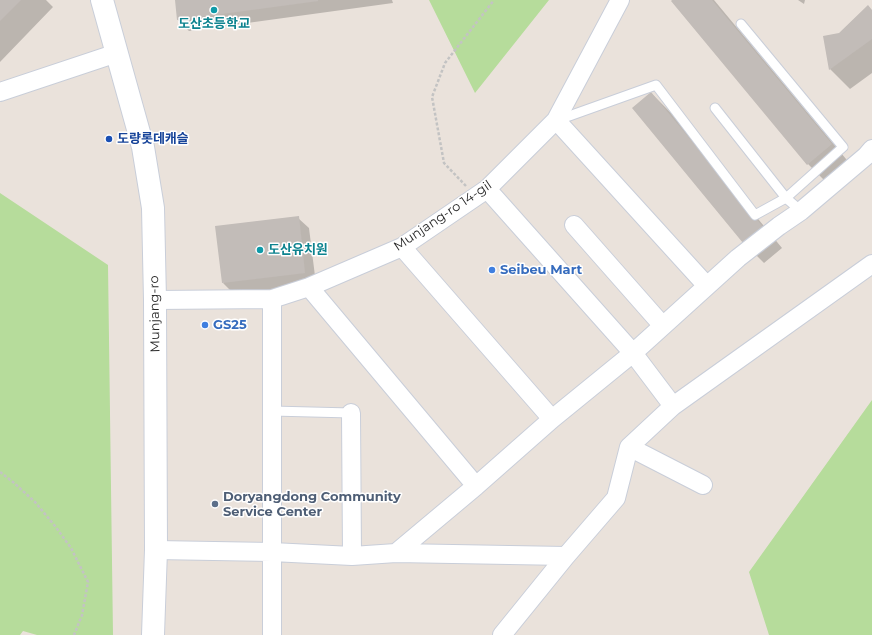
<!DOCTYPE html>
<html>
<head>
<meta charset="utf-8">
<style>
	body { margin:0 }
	canvas { display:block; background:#eae2db }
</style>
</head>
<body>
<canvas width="872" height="635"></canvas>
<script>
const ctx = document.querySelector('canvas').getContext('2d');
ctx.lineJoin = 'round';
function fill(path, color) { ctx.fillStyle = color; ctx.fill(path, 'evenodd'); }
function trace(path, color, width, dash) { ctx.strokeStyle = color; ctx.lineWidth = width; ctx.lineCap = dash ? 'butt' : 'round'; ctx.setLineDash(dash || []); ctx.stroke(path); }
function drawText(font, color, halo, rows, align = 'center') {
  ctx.font = font + ' Montserrat,"Noto Sans KR",sans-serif'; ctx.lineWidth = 3; ctx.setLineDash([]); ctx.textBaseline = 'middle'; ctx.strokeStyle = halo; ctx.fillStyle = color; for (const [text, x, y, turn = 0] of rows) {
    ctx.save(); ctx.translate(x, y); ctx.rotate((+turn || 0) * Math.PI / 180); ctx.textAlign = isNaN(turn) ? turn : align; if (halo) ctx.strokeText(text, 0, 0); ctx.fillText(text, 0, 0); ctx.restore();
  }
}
const green = new Path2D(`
	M429,0H549L475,93Z
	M0,193L108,265L113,635H37L23,631L20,635H0Z
	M872,400V635H769L749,572Z`);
const shadow = new Path2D(`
	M0,0H46L53,7L0,62Z
	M176,0H392L393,3L189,31L178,20Z
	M673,0H714L851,165L828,184L808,164Z
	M798,0H805L804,4Z
	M872,11V73L850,89L830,69Z
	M651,93L671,113L782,248L764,263L744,243Z
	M298,218L309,228L316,284L234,294L223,283Z`);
const building = new Path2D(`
	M0,0H21L0,21Z
	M175,0H318V1L177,20Z
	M672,0H712L832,144L807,165L671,1Z
	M868,5L872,10V39L829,70L823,36L839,33Z
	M651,92L763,227L743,243L632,108Z
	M299,216L305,273L222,283L215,226Z`);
const path = new Path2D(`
	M466,186L444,163L432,97L445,63L494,0
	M0,472L13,482L35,502L55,526L71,548L88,582L82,615L74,635`);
const service = new Path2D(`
	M715,108L786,198L801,211
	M558,120L656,85L755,215L786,198L843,147L741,24
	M272,411L351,413`);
const minor = new Path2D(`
	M0,92L117,53
	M556,120L707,286
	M574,225L663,326
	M402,247L552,419
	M155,300L272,299L309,287L402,247L487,189L556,120L620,0
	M673,406L633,353L738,258L779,226L801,211L866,156L872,149
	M351,413L352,556
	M629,447L703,485
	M476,486L552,419L633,353L487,189
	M156,550L272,552L352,556L396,553L476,486L309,287
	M396,553L566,556
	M272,635V299
	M502,635L566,556L616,498L629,447L673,406L872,264`);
const tertiary = new Path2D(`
	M102,0L143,147L153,208L155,300L156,550L153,635`);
const markers = [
	[214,10,4,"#0f9aa8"],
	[109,139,4,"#1a4fb4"],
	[260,250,4,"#0f9aa8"],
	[492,270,4,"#3f7fe0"],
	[205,325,4,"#3f7fe0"],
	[215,504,4,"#5c6f8a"]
];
const cultureNames = [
	["도산초등학교",214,24],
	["도산유치원",268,250,"left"]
];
const transitNames = [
	["도량롯데캐슬",117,139]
];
const streetNames = [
	["Munjang-ro 14-gil",443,216,-34],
	["Munjang-ro",155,314,-91]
];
const shopNames = [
	["Seibeu Mart",500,270],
	["GS25",213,325]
];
const serviceNames = [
	["Doryangdong Community",223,497],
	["Service Center",223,512]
];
fill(green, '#b6dc9b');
fill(shadow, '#0003');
fill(building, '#c2bcb8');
trace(service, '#c9ced9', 11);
trace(minor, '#c9ced9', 20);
trace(tertiary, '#c9ced9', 24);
trace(path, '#c3c3c3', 2.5, [3, 2]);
trace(service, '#fff', 9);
trace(minor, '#fff', 18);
trace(tertiary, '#fff', 22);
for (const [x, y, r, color] of markers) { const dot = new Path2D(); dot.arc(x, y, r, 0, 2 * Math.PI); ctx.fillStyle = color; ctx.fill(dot); trace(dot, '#fff', 1.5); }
drawText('bold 13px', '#0d838f', '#fff', cultureNames);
drawText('bold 13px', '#164399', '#fff', transitNames, 'left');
drawText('13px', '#282828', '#fff', streetNames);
drawText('bold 13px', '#366cbe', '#fff', shopNames, 'left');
drawText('bold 13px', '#4e5e75', '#fff', serviceNames, 'left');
</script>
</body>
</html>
